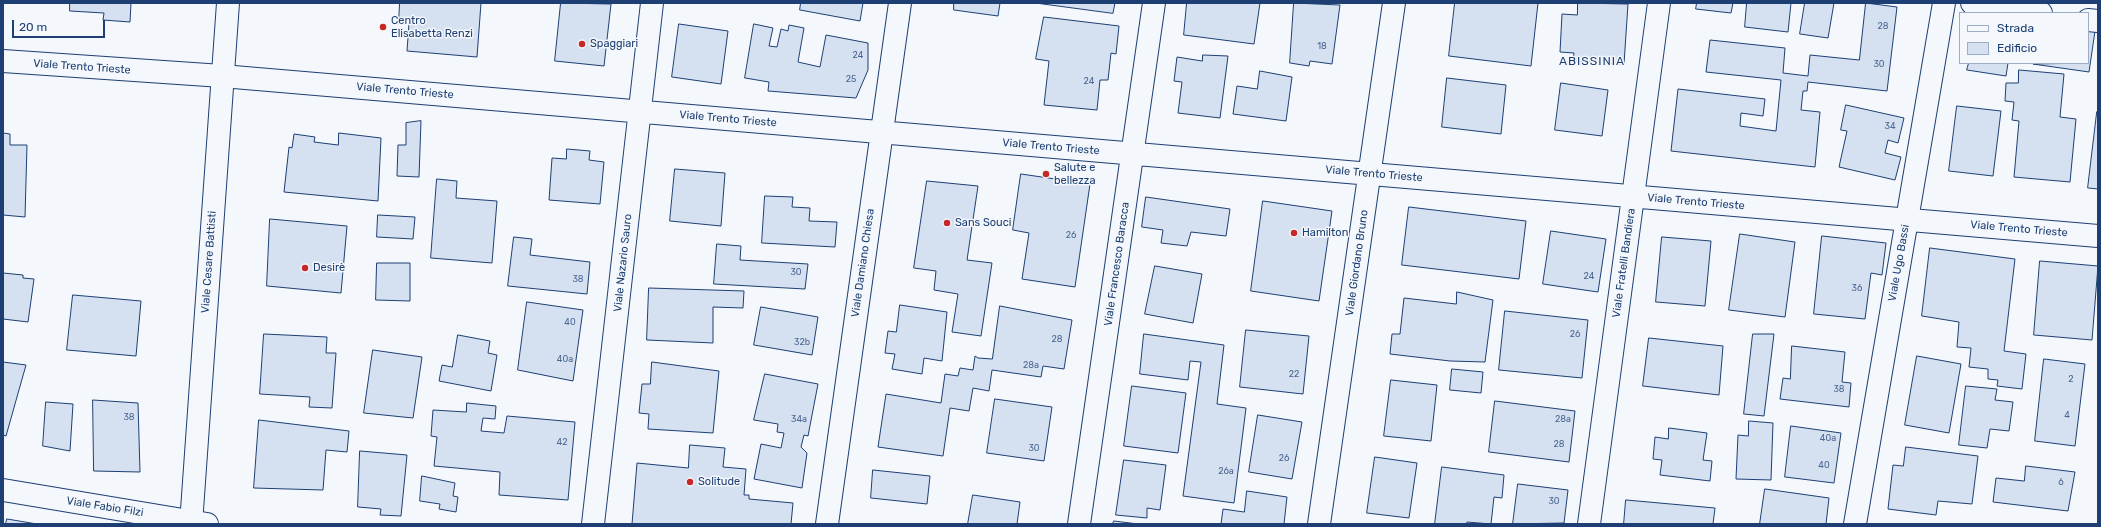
<!DOCTYPE html>
<html>
<head>
<meta charset="utf-8">
<style>
	body { margin:0 }
	#map { position:relative; width:2101px; height:527px; overflow:hidden; background:#f4f7fb; font-family:Rubik,sans-serif }
	canvas { display:block }
	.frame { position:absolute; inset:0; border:4px solid #1d3f73; pointer-events:none }
	.legend { position:absolute; left:1959px; top:12px; width:130px; height:52px; box-sizing:border-box; background:#f4f7fb; border:1px solid #9eadc5; margin:0; padding:5px 7px; list-style:none; font-size:12px; color:#1d3f73 }
	.legend li { display:flex; align-items:center; gap:8px; height:20px }
	.legend b { width:20px; border:1px solid #9eadc5 }
	.scale { position:absolute; left:12px; top:20px; width:93px; height:18px; box-sizing:border-box; border:2px solid #1d3f73; border-top:0; padding-left:5px; font-size:12px; line-height:14px; white-space:nowrap; color:#1d3f73; -webkit-text-stroke:3px #f4f7fb; paint-order:stroke }
</style>
</head>
<body>
<div id="map">
<canvas width="2101" height="527"></canvas>
<div class="frame"></div>
<ul class="legend">
<li><b style="height:5px;background:#f4f7fb"></b>Strada</li>
<li><b style="height:11px;background:#d5e0f0"></b>Edificio</li>
</ul>
<div class="scale">20 m</div>
</div>
<script>
const ctx = document.querySelector('canvas').getContext('2d');
ctx.lineJoin = 'round';
function fill(path, color) { ctx.fillStyle = color; ctx.fill(path, 'evenodd'); }
function trace(path, color, width, dash) { ctx.strokeStyle = color; ctx.lineWidth = width; ctx.lineCap = dash ? 'butt' : 'round'; ctx.setLineDash(dash || []); ctx.stroke(path); }
function drawText(font, color, halo, rows, align = 'center') {
  ctx.font = font + ' Rubik,sans-serif'; ctx.lineWidth = 3; ctx.setLineDash([]); ctx.textBaseline = 'middle'; ctx.strokeStyle = halo; ctx.fillStyle = color; for (const [text, x, y, turn = 0] of rows) {
    ctx.save(); ctx.translate(x, y); ctx.rotate((+turn || 0) * Math.PI / 180); ctx.textAlign = isNaN(turn) ? turn : align; if (halo) ctx.strokeText(text, 0, 0); ctx.fillText(text, 0, 0); ctx.restore();
  }
}
const building = new Path2D(`
	M70,3H131L130,22L103,20L104,13L70,11Z
	M400,3H481L477,57L407,51L409,23L399,22Z
	M561,3L611,4L604,66L555,61Z
	M801,3H863L860,21L800,10Z
	M954,3H1000L998,16L954,10Z
	M1036,3H1115L1113,13Z
	M1187,3H1260L1254,44L1184,35Z
	M1294,3L1340,5L1332,64L1310,61L1309,66L1290,63Z
	M1455,3H1538L1531,66L1449,56Z
	M1578,3L1628,4L1624,64L1573,61L1574,53L1560,52L1562,14L1577,15Z
	M1697,3H1733L1731,13L1696,9Z
	M1747,3H1791L1788,32L1745,27Z
	M1805,3H1834L1828,38L1800,34Z
	M1866,3L1897,7L1887,91L1808,82L1807,91H1803L1801,110L1820,112L1815,167L1671,151L1678,89L1765,99L1763,116L1741,113L1740,126L1776,131L1781,80L1706,72L1710,40L1785,48L1783,73L1808,76L1810,55L1859,60Z
	M1044,17L1119,26L1116,54L1111,53L1108,80H1100L1097,110L1044,105L1049,61L1036,59Z
	M679,24L728,31L721,84L672,77Z
	M754,24L773,28L769,46L777,47L781,29L788,31L789,25L804,28L798,62L820,67L826,35L868,43V70L856,98L768,91L769,82L745,78Z
	M2088,31H2095L2089,72L2033,64L2088,63Z
	M1203,55L1228,56L1220,118L1178,113L1182,82L1174,81L1177,57L1202,61Z
	M1969,63H2008L2006,76L1967,70Z
	M2019,70L2064,74L2060,117L2076,119L2070,182L2014,177L2019,121L2012,120L2014,102L2005,101L2006,83H2018Z
	M1260,71L1292,77L1286,121L1233,114L1237,86L1257,89Z
	M1447,78L1506,85L1501,134L1442,127Z
	M1561,83L1608,90L1602,136L1555,130Z
	M1846,105L1904,118L1898,143L1888,140L1885,153L1901,157L1895,180L1839,167L1847,131L1841,130Z
	M1957,106L2001,111L1993,176L1949,171Z
	M2097,112L2098,113V189L2088,188Z
	M421,121L419,177L397,176L398,145H406V123Z
	M3,133L10,134V145H27L25,217L3,215Z
	M339,133L381,138L378,201L284,192L289,147L292,148L294,134L315,137L314,142L338,145Z
	M567,149L590,151L589,160L604,162L600,204L549,200L552,158L566,159Z
	M675,169L725,173L721,226L670,221Z
	M1021,174L1090,184L1075,287L1022,279L1029,233L1013,230Z
	M437,179L457,181L456,198L497,201L492,263L431,258Z
	M927,181L978,186L967,260L992,263L981,336L952,332L958,294L934,290L936,271L914,268Z
	M765,196L793,197L792,207L810,208L809,221L837,222L835,247L762,243Z
	M1146,197L1230,209L1226,236L1191,232L1187,246L1161,243L1163,230L1142,227Z
	M1263,201L1332,211L1319,301L1251,291Z
	M1409,207L1526,221L1519,279L1402,265Z
	M378,215L415,217L413,239L377,237Z
	M270,219L347,226L341,293L267,286Z
	M1551,231L1606,239L1598,292L1543,284Z
	M1740,234L1795,242L1785,317L1729,310Z
	M1822,236L1886,243L1882,275L1871,273L1865,319L1814,314Z
	M514,237L532,239L530,255L590,262L587,294L508,286Z
	M1662,237L1711,241L1705,306L1656,302Z
	M717,244L741,246L740,260L808,264L805,289L714,284Z
	M1930,248L2015,259L2004,351L2026,354L2022,389L1997,386L1998,380L1988,379V369L1969,367L1971,348L1957,347L1959,322L1922,316Z
	M2040,261L2098,266L2092,340L2034,335Z
	M377,263H410V301L376,300Z
	M1155,266L1202,274L1193,323L1145,314Z
	M3,273L23,275V278L34,279L28,322L3,319Z
	M649,288L744,291L743,308L713,307V343L647,340Z
	M1457,292L1493,300L1485,362L1450,361L1390,354L1392,334H1400L1404,298L1456,304Z
	M73,295L141,301L136,356L67,350Z
	M527,302L583,310L573,381L518,370Z
	M900,305L947,312L942,361L924,358L922,374L892,369L895,354L885,353L888,331L896,332Z
	M1000,306L1072,320L1064,369L1043,366L1041,377L992,370L989,391L973,388L969,411L950,408L943,456L878,447L886,394L941,403L945,374L958,376L960,368L973,370L975,356L978,358L992,359Z
	M761,307L818,317L812,355L754,345Z
	M1505,311L1588,320L1582,378L1499,370Z
	M1246,330L1309,336L1303,394L1240,387Z
	M264,334L327,337L326,353H336L332,408L309,407L310,397L260,394Z
	M1144,334L1224,345L1217,404L1246,408L1234,503L1183,496L1201,362L1190,361L1188,380L1140,374Z
	M1753,334H1774L1764,416L1744,414Z
	M458,335L490,341L488,353L497,355L491,391L439,381L442,365L452,367Z
	M1649,338L1723,346L1719,395L1643,386Z
	M1792,346L1845,352L1842,382L1851,383L1849,407L1780,399L1783,378L1790,379Z
	M373,350L422,357L413,418L364,413Z
	M1917,356L1961,364L1949,433L1905,425Z
	M2044,359L2085,364L2075,446L2035,441Z
	M3,362L26,365L6,436L3,435Z
	M652,362L719,371L713,433L648,429L649,414L639,413L642,384H650Z
	M1452,369L1483,372L1481,393L1450,390Z
	M765,374L818,384L808,436L804,435L801,447L807,453L802,488L754,479L761,444L781,448L784,433L777,432L778,424L754,420Z
	M1391,380L1437,385L1431,441L1384,436Z
	M1132,386L1186,393L1178,453L1124,446Z
	M1966,386L1997,389L1995,400L2013,402L2009,431L1990,429L1987,448L1959,445Z
	M995,399L1052,407L1044,461L987,453Z
	M93,400L138,403L140,472L94,471Z
	M1495,401L1575,411L1569,462L1489,452Z
	M46,402L73,404L70,451L43,446Z
	M467,403L496,406L495,419L483,418L481,431L504,433L507,416L575,422L568,500L499,495L500,472L434,466L437,437L431,436L433,410L466,412Z
	M1258,415L1302,422L1292,479L1249,472Z
	M259,420L349,431L347,452L326,450L323,490L254,488Z
	M1749,421L1773,423L1771,480L1736,479L1738,435L1748,436Z
	M1791,426L1841,433L1834,483L1785,477Z
	M1669,428L1707,433L1703,460L1712,461L1710,481L1660,475L1662,460L1653,459L1655,437L1668,439Z
	M690,445L725,448L723,467L746,469L744,495H749V499L793,503L791,524H632L637,463L688,468Z
	M1906,447L1978,456L1972,504L1938,501L1936,515L1888,509L1893,465L1903,466Z
	M360,451L407,455L401,516L380,515L381,509L358,507Z
	M1375,457L1417,463L1409,518L1367,513Z
	M1124,460L1166,465L1160,510L1147,508V518L1116,515Z
	M2026,466L2075,472L2068,511L1993,502L1996,478L2024,481Z
	M1442,467L1504,475L1502,498L1494,497L1491,524L1467,522L1466,524H1435Z
	M873,470L930,476L927,504L871,498Z
	M422,476L455,483L453,496L458,497L456,512L439,509L440,504L420,501Z
	M1518,484L1568,490L1564,523L1513,524Z
	M1765,489L1829,498L1826,524H1760Z
	M1247,491L1287,497L1284,524H1221L1223,509L1244,512Z
	M973,495L1020,502L1017,524H968Z
	M1626,500L1715,508L1713,524H1624Z
	M7,519L37,524H6Z
	M1114,521L1138,524H1113Z`);
const street = new Path2D(`
	M1972,3L2041,13
	M2088,20L2098,21
	M3,61L222,76L2098,236
	M3,490L207,524
	M593,524L652,3
	M827,524L900,3
	M1079,524L1154,3
	M1319,524L1394,3
	M1589,524L1659,3
	M1855,524L1944,3`);
const secondary = new Path2D(`
	M191,524L228,3`);
const markers = [
	[383,27,4,"#c62828"],
	[582,44,4,"#c62828"],
	[1046,174,4,"#c62828"],
	[947,223,4,"#c62828"],
	[1294,233,4,"#c62828"],
	[305,268,4,"#c62828"],
	[690,482,4,"#c62828"]
];
const numberNames = [
	["28",1883,26],
	["18",1322,46],
	["24",858,55],
	["30",1879,64],
	["25",851,79],
	["24",1089,81],
	["34",1890,126],
	["26",1071,235],
	["30",796,272],
	["24",1589,276],
	["38",578,279],
	["36",1857,288],
	["40",570,322],
	["26",1575,334],
	["28",1057,339],
	["32b",802,342],
	["40a",565,359],
	["28a",1031,365],
	["22",1294,374],
	["2",2071,379],
	["38",1839,389],
	["4",2067,415],
	["38",129,417],
	["34a",799,419],
	["28a",1563,419],
	["40a",1828,438],
	["42",562,442],
	["28",1559,444],
	["30",1034,448],
	["26",1284,458],
	["40",1824,465],
	["26a",1226,471],
	["6",2061,482],
	["30",1554,501]
];
const poiNames = [
	["Centro",391,21],
	["Elisabetta Renzi",391,34],
	["Spaggiari",590,44],
	["Salute e",1054,168],
	["bellezza",1054,181],
	["Sans Souci",955,223],
	["Hamilton",1302,233],
	["Desirè",313,268],
	["Solitude",698,482]
];
const streetNames = [
	["Viale Trento Trieste",82,67,4],
	["Viale Trento Trieste",405,91,5],
	["Viale Trento Trieste",728,119,5],
	["Viale Trento Trieste",1051,147,5],
	["Viale Trento Trieste",1374,174,5],
	["Viale Trento Trieste",1696,202,5],
	["Viale Trento Trieste",2019,229,5],
	["Viale Cesare Battisti",209,262,-86],
	["Viale Nazario Sauro",623,263,-84],
	["Viale Damiano Chiesa",863,263,-82],
	["Viale Giordano Bruno",1357,263,-82],
	["Viale Fratelli Bandiera",1624,263,-82],
	["Viale Ugo Bassi",1899,263,-80],
	["Viale Francesco Baracca",1117,264,-82],
	["Viale Fabio Filzi",105,507,9]
];
const neighbourhoodNames = [
	["ABISSINIA",1592,62]
];
fill(building, '#d5e0f0');
trace(building, '#1d3f73', 1);
trace(street, '#1d3f73', 24);
trace(secondary, '#1d3f73', 24);
trace(street, '#f4f7fb', 22);
trace(secondary, '#f4f7fb', 22);
for (const [x, y, r, color] of markers) { const dot = new Path2D(); dot.arc(x, y, r, 0, 2 * Math.PI); ctx.fillStyle = color; ctx.fill(dot); trace(dot, '#f4f7fb', 1.5); }
drawText('9px', '#4b6792', null, numberNames);
drawText('11px', '#1d3f73', '#f4f7fb', poiNames, 'left');
drawText('11px', '#1d3f73', '#f4f7fb', streetNames);
ctx.letterSpacing = '1px';
drawText('12px', '#1d3f73', '#f4f7fb', neighbourhoodNames);
ctx.letterSpacing = '0px';
</script>
</body>
</html>
